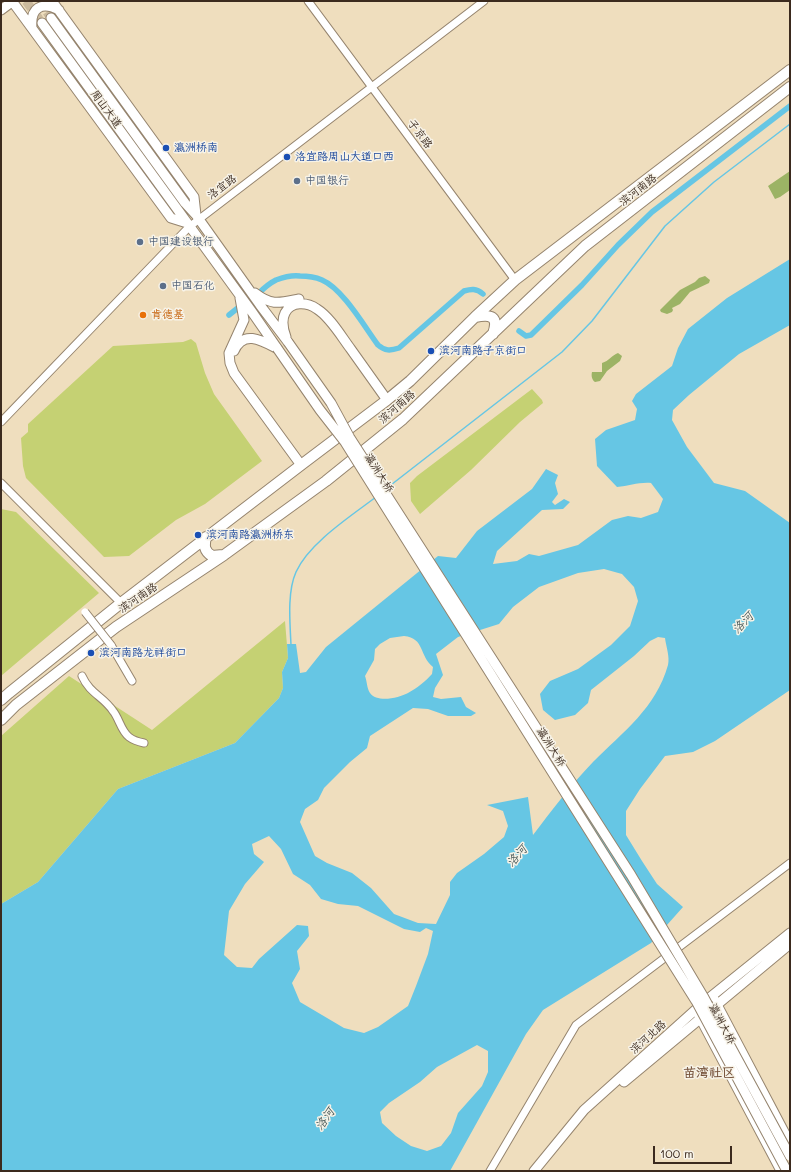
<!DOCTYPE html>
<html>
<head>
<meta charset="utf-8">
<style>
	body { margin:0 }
	#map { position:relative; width:791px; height:1172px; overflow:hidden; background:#efdebe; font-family:Mali,sans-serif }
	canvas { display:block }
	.frame { position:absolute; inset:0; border:2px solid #3b2a1e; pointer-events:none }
	.scale { position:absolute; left:653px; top:1146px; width:79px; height:18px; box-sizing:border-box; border:2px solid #3b2a1e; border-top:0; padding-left:5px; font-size:12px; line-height:14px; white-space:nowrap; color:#3b2a1e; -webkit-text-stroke:3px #f7f3e8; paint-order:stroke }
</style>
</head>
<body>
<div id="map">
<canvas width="791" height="1172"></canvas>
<div class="frame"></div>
<div class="scale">100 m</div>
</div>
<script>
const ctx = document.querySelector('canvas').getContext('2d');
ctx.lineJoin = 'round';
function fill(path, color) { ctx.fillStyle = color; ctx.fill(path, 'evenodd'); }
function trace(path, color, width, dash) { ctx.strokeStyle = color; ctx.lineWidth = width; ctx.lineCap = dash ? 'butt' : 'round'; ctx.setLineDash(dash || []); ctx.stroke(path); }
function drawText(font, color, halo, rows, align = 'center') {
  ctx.font = font + ' Mali,"LXGW WenKai TC",sans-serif'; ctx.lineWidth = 3; ctx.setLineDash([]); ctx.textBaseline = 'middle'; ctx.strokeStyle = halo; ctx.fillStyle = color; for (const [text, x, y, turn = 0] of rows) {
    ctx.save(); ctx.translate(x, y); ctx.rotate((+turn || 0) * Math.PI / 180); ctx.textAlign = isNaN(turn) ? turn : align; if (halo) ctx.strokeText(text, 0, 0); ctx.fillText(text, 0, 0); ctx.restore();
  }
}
const green = new Path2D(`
	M191,339L196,343L205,373L214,394L262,461L205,504L176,520L129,556L104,557L26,478L23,466L21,438L28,432V424L113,346L183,342Z
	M532,389L542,400L543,403L520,422L471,470L420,514L411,501L410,483L417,476Z
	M1,509L16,512L99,593L1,676Z
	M285,621L288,658L282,672L283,688L279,698L235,743L118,789L38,882L1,904V736L69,676L152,730Z`);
const forest = new Path2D(`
	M790,171V190L780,197L775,199L768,186Z
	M705,276L710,280L709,283L690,292L680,304L672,308L673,310L672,312L667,314L661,312L660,310L680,290L695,282L699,278Z
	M618,353L622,356L620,361L607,371L600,381L595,382C592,380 591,376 592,372H602V363C609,361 612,355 618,353Z`);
const water = new Path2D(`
	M790,259V325L739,354L689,395L673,410L672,420L687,447L714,483L745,491L790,523V690L715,741L693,752L665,756L640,789L626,811V835L642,861L657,884L683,907L651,943L543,1010L526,1034L450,1171H1V904L38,882L118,789L235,743L279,698L283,688L282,672L288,658L287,644H296L300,673L306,672L326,647L438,556L456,558L477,531L532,489L546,469L558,475L555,483L558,494L552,502L555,505L564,499L570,502L563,509L542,510L497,551L493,564L517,561L529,554L539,556L578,545L612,520L628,516L641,518L658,512L663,499L651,483C639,482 629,486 617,487L597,466L595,439L606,430L635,420L637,409L632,401L636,394L672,366L678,348L688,329L727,298ZM604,569L622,574L634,587L638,601L630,626L611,645L578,669L550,681L540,694L543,710L555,720L575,715L588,703L591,690L634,656L650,641L658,637L665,638C666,646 670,657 668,665C656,708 623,732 593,762C571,785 552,810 533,835L528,797L487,805L503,811L508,826L504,837L484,854L457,873L450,882V895L436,924L418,923L394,914L371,888L352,873L327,863L315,856L300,822L305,809L318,800L324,788L350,762L367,748L370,736L413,708L428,709L448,716H471L476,713L466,707L461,697L441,699L433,697L435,688L443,675L436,654L458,637L499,624L513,607L539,587L578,573ZM404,636C425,638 419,656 433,667L432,674C426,681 417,688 408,693C399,698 377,703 370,693C367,689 367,681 365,676L374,660L375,649L380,644L390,638ZM269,836L281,849L293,874L310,885L321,899L338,904L358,906L404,929L420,932L426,928L433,931L428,954L416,986L408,1006L378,1027L364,1033L344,1028L300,1002L292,983L300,969L297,951L309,936L308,926L297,925L259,959L252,968L237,967L224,955L229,911L245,884L264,862L254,854L252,844ZM477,1045L488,1051V1072L482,1086L458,1113L451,1133L441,1146L427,1151L411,1146L396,1136L382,1123L380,1112L389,1103L420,1082L437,1067Z`);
const stream = new Path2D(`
	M387,488L562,352L592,321L665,226L714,182L790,124
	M291,645C290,623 287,592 296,572C309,543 351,516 376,497`);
const canal = new Path2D(`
	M259,293C264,288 270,283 276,280C284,277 292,275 300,276C308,276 315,277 322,280C343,289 364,326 378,345C385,351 390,351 399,348L464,291C471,289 476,288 483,294
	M229,315L239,307
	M519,331L526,336L531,335L582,285L618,245L652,212L790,106`);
const majorTunnel = new Path2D(`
	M26,1L42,23
	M39,1L51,18`);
const minor = new Path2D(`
	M308,1L515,280
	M1,422L189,227L484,1
	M1,483L121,603
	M111,645L132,681
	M82,676C90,694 103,696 113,711C119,718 121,731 129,737C133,740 139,742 144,743
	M713,995L790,1141
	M698,1016L780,1171
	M490,1171L576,1025L790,863`);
const major = new Path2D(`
	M12,1L171,218L187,223
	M52,1L194,197L196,215
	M1,10L13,1
	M51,18L185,203L196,215L260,305L288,342
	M42,23L252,312L277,348
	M32,28C30,8 41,1 59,10
	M255,293C272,306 279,303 299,299
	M240,298L244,320L229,353L230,363L234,373L301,465
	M286,337C283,329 281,321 285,313C291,301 307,302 317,309C330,317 341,336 350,348C363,366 375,383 387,400
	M234,351C243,330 261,340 276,348
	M624,1082L790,944
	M534,1171L584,1110L703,1003L790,933`);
const highway = new Path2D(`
	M475,317C491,314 499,316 493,334
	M206,537C204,546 204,551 212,556L223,555
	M1,700L9,693L121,603L301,465L387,400L410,381L475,317L515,280L790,70
	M1,720L16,705L116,627L224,555L326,481L403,419L585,246L790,87`);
const minorBridge = new Path2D(`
	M85,612L111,645`);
const majorBridge = new Path2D(`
	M288,342L331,403L350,438L631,875L703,996L790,1156
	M277,348L320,410L345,442L696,1001L787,1171`);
const markers = [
	[166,148,4,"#1a4fb4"],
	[287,157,4,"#1a4fb4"],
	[297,181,4,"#5c6f8a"],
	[140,242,4,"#5c6f8a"],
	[163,286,4,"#5c6f8a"],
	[143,315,4,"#e8710a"],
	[431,351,4,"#1a4fb4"],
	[198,535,4,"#1a4fb4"],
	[91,653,4,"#1a4fb4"]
];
const streetNames = [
	["周山大道",106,109,54],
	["子京路",420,134,53],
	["洛宜路",222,187,-37],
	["滨河南路",638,190,-38],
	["滨河南路",397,407,-41],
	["瀛洲大桥",379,473,58],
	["滨河南路",138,598,-34],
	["瀛洲大桥",551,747,58],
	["瀛洲大桥",722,1024,62],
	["滨河北路",648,1037,-42]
];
const transitNames = [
	["瀛洲桥南",174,148],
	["洛宜路周山大道口西",295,157],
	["滨河南路子京街口",439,351],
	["滨河南路瀛洲桥东",206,535],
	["滨河南路龙祥街口",99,653]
];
const serviceNames = [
	["中国银行",305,181],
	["中国建设银行",148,242],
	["中国石化",171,286]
];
const foodNames = [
	["肯德基",151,315]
];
const waterNames = [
	["洛河",743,623,-46],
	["洛河",517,856,-48],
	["洛河",325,1119,-54]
];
const quarterNames = [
	["苗湾社区",709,1073]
];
fill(green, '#c5d173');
fill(forest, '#9cb365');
fill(water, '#66c6e4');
trace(stream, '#66c6e4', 1.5);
trace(canal, '#66c6e4', 5.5);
trace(majorTunnel, '#cbba9e', 9, [9, 4.5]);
trace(minor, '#95846e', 9);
trace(major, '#95846e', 11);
trace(highway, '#95846e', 12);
trace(minor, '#fff', 7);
trace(major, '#fff', 9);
trace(highway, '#fff', 10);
trace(minorBridge, '#95846e', 9, []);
trace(majorBridge, '#95846e', 11, []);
trace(minorBridge, '#fff', 7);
trace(majorBridge, '#fff', 9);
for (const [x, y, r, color] of markers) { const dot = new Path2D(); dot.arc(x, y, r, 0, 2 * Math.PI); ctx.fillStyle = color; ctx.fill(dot); trace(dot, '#f7f3e8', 1.5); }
drawText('11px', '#3b2a1e', '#f7f3e8', streetNames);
drawText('11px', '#164399', '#f7f3e8', transitNames, 'left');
drawText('11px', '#4e5e75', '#f7f3e8', serviceNames, 'left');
drawText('11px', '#c56008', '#f7f3e8', foodNames, 'left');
drawText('italic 12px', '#485959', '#f7f3e8', waterNames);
drawText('bold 13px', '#745038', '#f7f3e8', quarterNames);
</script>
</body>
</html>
